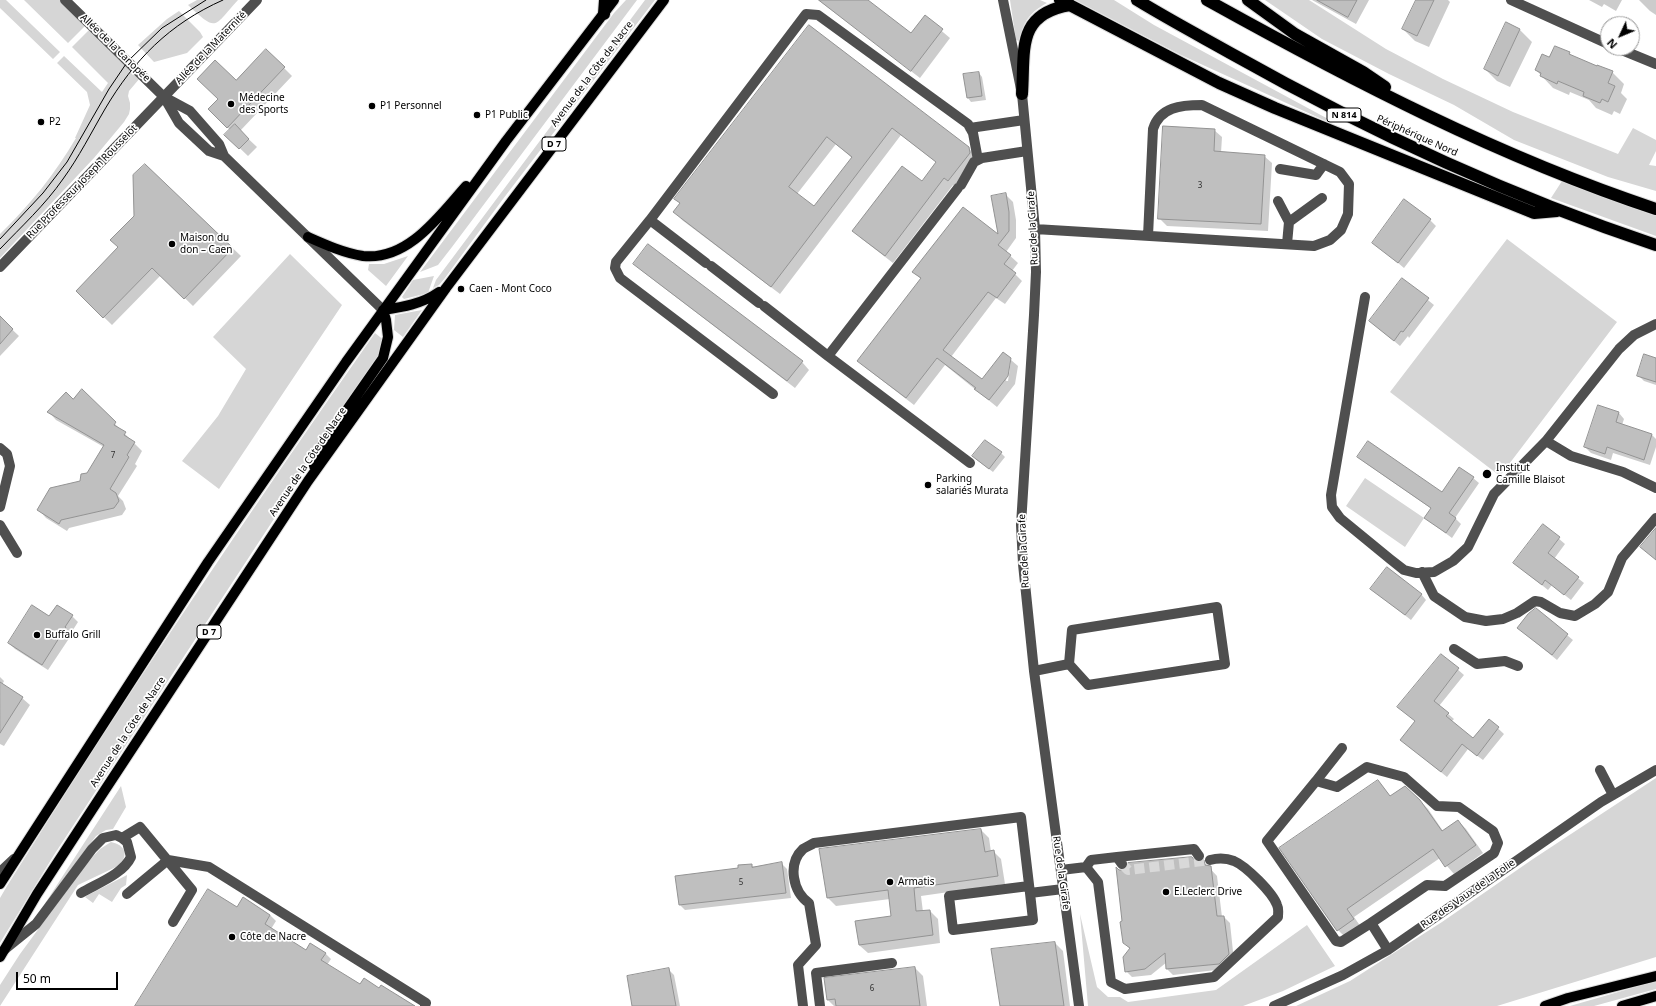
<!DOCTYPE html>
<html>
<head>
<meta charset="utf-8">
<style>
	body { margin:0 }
	#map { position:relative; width:1656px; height:1006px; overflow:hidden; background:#fff; font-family:"Noto Sans",sans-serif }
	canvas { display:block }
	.north { position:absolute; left:1600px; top:16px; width:40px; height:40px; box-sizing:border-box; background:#fff; border:1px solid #999; border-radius:50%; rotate:226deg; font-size:11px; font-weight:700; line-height:16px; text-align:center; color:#000 }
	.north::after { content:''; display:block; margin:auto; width:14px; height:18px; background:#000; clip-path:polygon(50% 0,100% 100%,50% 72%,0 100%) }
	.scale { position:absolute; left:16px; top:972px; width:102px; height:18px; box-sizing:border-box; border:2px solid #000; border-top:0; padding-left:5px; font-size:12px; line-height:14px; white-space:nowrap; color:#000; -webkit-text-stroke:3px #fff; paint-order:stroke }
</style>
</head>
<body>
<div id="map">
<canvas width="1656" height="1006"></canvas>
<div class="north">N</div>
<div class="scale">50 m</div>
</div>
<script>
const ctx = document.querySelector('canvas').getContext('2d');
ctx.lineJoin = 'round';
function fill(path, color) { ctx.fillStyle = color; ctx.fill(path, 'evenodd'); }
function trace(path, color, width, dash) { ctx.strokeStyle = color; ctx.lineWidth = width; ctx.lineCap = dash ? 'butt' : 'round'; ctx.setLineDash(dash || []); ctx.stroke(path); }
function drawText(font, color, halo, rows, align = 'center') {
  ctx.font = font + ' "Noto Sans",sans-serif'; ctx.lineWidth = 3.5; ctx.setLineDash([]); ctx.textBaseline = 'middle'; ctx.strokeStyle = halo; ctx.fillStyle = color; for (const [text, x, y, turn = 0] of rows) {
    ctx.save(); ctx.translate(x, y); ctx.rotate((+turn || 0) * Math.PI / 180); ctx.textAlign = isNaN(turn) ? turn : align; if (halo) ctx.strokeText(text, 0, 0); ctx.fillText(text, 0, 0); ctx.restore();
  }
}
const green = new Path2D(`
	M0,0H6L60,52L53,59L0,8Z
	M24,0H61L86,25L68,43Z
	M197,0H238C213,27 218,33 188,5Z
	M626,0H637L452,247L438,265L420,272L614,13Z
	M645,0H655L503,199L445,278L439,285L433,288L436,280Z
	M1010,0H1040L1047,3C1029,13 1024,21 1019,41L1016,40Z
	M1075,0H1114L1154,25L1330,120L1328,122L1181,55Z
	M1265,0H1309L1386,49L1443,79L1513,112L1618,154L1633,128L1656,140V151L1649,165L1656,166V191L1608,177L1514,140L1454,105L1389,74L1322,39Z
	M179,11L200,32L203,37L187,53L154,62L138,45L167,19Z
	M90,29L140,78L129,91L128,96L130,103V109L129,114L124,122L94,158L0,258V234C30,205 55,174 76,138H75L90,105L87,92L57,63L64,56L102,92L108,83L72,47Z
	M1562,181L1656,216V236L1551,198Z
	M1507,239L1617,322L1500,476L1390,392Z
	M290,254L342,305L219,489L182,461L218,416L246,369L213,337Z
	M408,256L386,286L368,270L369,264H384Z
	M434,276L428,293L404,299L402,297L413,280Z
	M422,310L403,337L394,330L395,315Z
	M375,333L385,341L379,357L313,453L289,496L54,855L0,943V898L7,886C124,698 248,514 375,333Z
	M1365,478L1424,518L1405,547L1346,506Z
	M1656,778V957L1497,1006H1296L1350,981L1442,922L1533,859Z
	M121,786L126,807L113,829L106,830L96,836L44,905Z
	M111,842C126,845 129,856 118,866L78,885L0,1006V985L20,954L87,863L100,849Z
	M127,875L126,885L121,888L112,902L99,894L93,903L85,897L88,895Z
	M1080,914L1097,987L1108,997H1120L1128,1002L1216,990L1307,925L1335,966L1283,991L1243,1006H1088Z
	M1656,981V989L1594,1006H1570Z`);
const shadow = new Path2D(`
	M818,0H866L911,35L925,17L950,38L920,78Z
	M1312,0H1369L1356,24Z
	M1417,0H1448L1450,2L1429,47L1415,41L1403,29Z
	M1589,0H1622L1616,11L1604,4L1602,7Z
	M1639,0H1656V15L1650,11Z
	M1506,24L1520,30L1532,42L1510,87L1497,81L1485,69Z
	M809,27L968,148L977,156L957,188L953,185L893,263L862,239L854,231L922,183L937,163L901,135L780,294L682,220L675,212L681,204L675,199ZM836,144L852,158L814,207L797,194Z
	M266,50L292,76L240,131L257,147L248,156L226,135L230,130L209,109Z
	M1569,53L1574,57L1612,72L1624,84L1621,93L1627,99L1620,114L1614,111L1612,115L1596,108L1589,100L1570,92L1569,95L1553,88L1536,70L1550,58Z
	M979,73L982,77L986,100L971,102L968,98Z
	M1214,130L1222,137L1221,153L1264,156L1272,163L1268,231L1167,226L1159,218Z
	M145,165L241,256L193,306L161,275L112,325L77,291L119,248L135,217Z
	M1005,194L1013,202L1016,220V238L1006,252L1018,263L1012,271L1022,281L1005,304L996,298L951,357L982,381L1009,360L1006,381H1008L1011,360L1018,366L1015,384L997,407L945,365L914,405L866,368L859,361L921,279L913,272L1000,236Z
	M1430,220L1436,226L1404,268L1373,242Z
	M635,264L802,362L809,370L795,388L642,271Z
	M1402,279L1434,305L1409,338L1408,336L1400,346L1370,321Z
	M0,318L19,336L0,356Z
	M1656,359V385L1644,381L1638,375Z
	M82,391L142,451L135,464L137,466L118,496L123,501L126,509L122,515L69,528L67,531L46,518L39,510L80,482L87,474L104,447L56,420L49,412L73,400Z
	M1619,413L1624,419L1622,425L1652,435L1656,439V447L1650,465L1613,453L1611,460L1591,453L1585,447Z
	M1001,453L1005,457L993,472L977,460Z
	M1358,457L1443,493L1473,478L1479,483L1455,518L1461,524L1452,538L1425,518L1432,509L1364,462Z
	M1543,525L1565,544L1554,559L1584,583L1571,600L1552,585L1548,590L1514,563Z
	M1371,589L1421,594L1426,600L1411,620Z
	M1536,610L1573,640L1557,660L1518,628Z
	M72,616L78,622L71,633L72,634L48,670L15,649L9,643L49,618Z
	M1441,655L1464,675L1439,706L1454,719L1451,722L1473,740L1489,720L1504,734L1483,760L1468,749L1447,777L1401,740L1416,722L1398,707Z
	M0,677L4,681L2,685L22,698L30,705L4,746L0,744Z
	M1378,781L1391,797L1419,800L1428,809L1443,831L1458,821L1466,829L1483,853L1454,874L1440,858L1354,917L1361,927L1346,938L1338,930Z
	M981,830L989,838L991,852L993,851L1001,859L1005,884L921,896L923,912L930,911L938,919L940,943L868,953L859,945L892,917L890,899L836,906L828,898L820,850Z
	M1203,861L1217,876L1222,917H1224L1230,923L1234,961L1225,969L1173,975L1167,969V962L1151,975L1132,977L1126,971L1130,949L1124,943L1123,922L1117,868L1122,872Z
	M782,864L787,869L791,898L685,910L680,905L676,877L739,869L751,865L754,867Z
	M243,899L270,915L276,921L271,929L306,951L325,953L331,959L327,965L360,985L380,989L412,1006H136L237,908Z
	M1055,943L1063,951L1070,1006H1001Z
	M915,968L923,976L927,1006H834L828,1000Z
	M668,969L674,975L680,1006H633Z`);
const building = new Path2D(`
	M819,0H868L911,33L925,15L943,29L911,71Z
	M1317,0H1357L1348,17Z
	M1416,0H1434L1417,36L1402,29Z
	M1506,22L1520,29L1498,76L1484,69Z
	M809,25L969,147L970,153L948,181L944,178L885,256L852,231L902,166L922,181L936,162L892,128L771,287L673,212L680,203L674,199ZM827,137L852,157L814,206L789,187Z
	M1555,46L1570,52L1569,54L1597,66V65L1613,71L1608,83L1615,86L1608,102L1602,99L1600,103L1583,96L1584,92L1558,81L1557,84L1540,76L1541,73L1535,70L1542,54L1549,57Z
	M266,49L285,67L227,128L208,109L218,99L197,79L215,60L236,80Z
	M979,72L982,96L967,98L963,74Z
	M235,124L249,139L239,149L224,135Z
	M1163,126L1215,129L1214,151L1265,155L1261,224L1158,219Z
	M145,164L233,248L184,299L152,268L103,318L76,291L118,247L110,240L134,216L133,175Z
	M1006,193L1009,212V231L998,245L1011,255L1004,264L1016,273L997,298L988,292L943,350L982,379L1003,352L1011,358L1008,376L989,400L974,389L976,388L937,358L906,398L857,361L921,278L912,272L963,207L998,234L991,196Z
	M1404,199L1431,219L1398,263L1372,243Z
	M648,244L803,361L787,381L633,264Z
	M1402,278L1429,298L1403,332L1401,331L1394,341L1369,321Z
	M0,316L13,329L0,344Z
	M1644,354L1656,358V382L1637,376Z
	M82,389L116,422L114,425L126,432L124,435L135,442L127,455L129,457L110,489L116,493L119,501L114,508L61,520L59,524L37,510L50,488L80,481L81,474L87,473L104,445L47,412L66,392L73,399Z
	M1598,405L1619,412L1616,422L1652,434L1644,460L1607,447L1605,454L1584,447Z
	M985,440L1002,452L989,469L972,456Z
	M1368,441L1442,492L1459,467L1474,477L1449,513L1456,518L1446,533L1424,518L1431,508L1357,457Z
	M1543,524L1560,537L1548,553L1579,577L1564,595L1545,580L1542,585L1513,563Z
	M1656,528V560L1640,547Z
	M1387,567L1422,594L1405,615L1370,589Z
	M32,605L49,616L57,605L73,615L65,627H66L42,665L8,643Z
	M1536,608L1568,634L1552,655L1517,628L1528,614Z
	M1441,654L1459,668L1434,701L1449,713L1446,716L1473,738L1489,719L1499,727L1477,756L1462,744L1441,772L1400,740L1415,721L1397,707Z
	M0,682L23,697L0,733Z
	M1378,780L1390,796L1405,786L1420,800L1442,831L1458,820L1476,845L1445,867L1433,849L1347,909L1354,919L1337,931L1279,848Z
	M981,829L985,852L994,850L998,876L914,888L916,911L930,910L933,935L859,945L855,921L891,916L888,890L827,898L819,849Z
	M1192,857L1196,862H1200L1204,860L1205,865L1211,866L1217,916H1224L1229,954L1219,964L1166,969L1165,953L1145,969L1125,972L1123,957L1130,948L1123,943L1120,922L1122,921L1116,867L1119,870H1123L1128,867V863Z
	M782,862L786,893L679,905L675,876L738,868V865L752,864V867Z
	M208,889L237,907L243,897L270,915L265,924L306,950L310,943L326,953L321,960L360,984L364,978L379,988L381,985L415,1006H135Z
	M1055,942L1064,1006H1000L991,949Z
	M915,967L920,1006H836L835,999L827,1000L824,978Z
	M669,968L676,1006H632L627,976Z`);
const minorTunnel = new Path2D(`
	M1122,864L1128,870L1210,860`);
const minor = new Path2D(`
	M65,0L164,97L179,123L209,151L224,156L383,310
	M1003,0L1022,94L1035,229L1036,272L1034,315L1021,525L1023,564L1034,671L1079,1006
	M1511,0L1608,44
	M1617,48L1656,64
	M164,97L190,111L219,144L224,156
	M970,128L1024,120
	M1280,169L1316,175L1324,164
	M961,185L974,162L982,158L1027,151
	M958,188L828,356L970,463
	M1278,201L1289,222L1322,198
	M650,220L616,262L615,268L620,278L773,394
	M1035,229L1314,246L1330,240L1341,230L1348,214L1349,184L1340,172L1202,105C1181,105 1160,107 1153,129L1148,236
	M1287,244L1289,222
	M706,263L650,220L806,14L818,15L968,124L973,133L978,160
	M711,266L759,303
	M0,267L257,0
	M1365,297L1331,495L1332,507L1340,518L1390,559L1404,570L1416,573L1434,572L1453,561L1468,547L1494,494L1546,441
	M764,306L828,356
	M1656,324L1634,335L1619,349L1546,441L1571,456L1623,472L1656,488
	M0,448L7,454L10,466L0,507
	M0,525L17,553
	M1422,572L1434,596L1465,617L1486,621L1503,619L1517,613L1535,601L1541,602L1560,613L1575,616L1595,604L1608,592L1622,558L1656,518
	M1454,649L1477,664L1505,661L1518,666
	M1034,671L1069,664L1088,685L1225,664L1217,607L1072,630L1069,664
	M1342,748L1316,781L1337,787L1367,767L1404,777L1437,806L1459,807L1493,831L1498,843L1494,853L1445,886L1427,885L1371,923
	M1600,770L1613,795
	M1316,781L1267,841L1336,941L1341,942L1371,923L1388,950
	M122,838L140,827L192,890L173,922
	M1117,857L1194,849L1199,856
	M1086,867L1091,860L1117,857L1122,864
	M1061,870L1086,867L1098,882L1111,982L1125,989L1214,977L1278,917C1278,912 1279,909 1277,905C1273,893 1246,866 1234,861C1226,858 1218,858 1210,860
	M0,872L14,859
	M1029,886L949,896L953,930L1033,920L1030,893
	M127,894L168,860L209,867L426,1003L425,1006
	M5,949L36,924L92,849L103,838L116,835L122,838L127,842L131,857C123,874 98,883 81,893
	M803,1006L798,965L816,945L809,903C793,892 787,864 803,849C806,847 811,845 814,843L1021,817L1030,893L1063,889
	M820,1006L816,973L892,963
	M1274,1006L1343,975L1388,950L1601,802L1656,770`);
const major = new Path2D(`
	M308,237C326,245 344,253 363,256C408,261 440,215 466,186
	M383,310C403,307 422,304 439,292
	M314,466L323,444L383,358L388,337L386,320L383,310
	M0,884L208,562L346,362L506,141L614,0
	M0,957L37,894L101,796L308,481L446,288L664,0
	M1545,1006L1568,998L1656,976
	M1622,1006L1656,996`);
const highway = new Path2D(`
	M1060,0L1219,83L1275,108L1534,213L1557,211
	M1137,0C1168,19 1200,36 1232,54C1367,130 1509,196 1656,245
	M1207,0C1351,80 1499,157 1656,209
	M1248,0L1295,34L1363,72L1385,87
	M604,14L605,0
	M1022,94C1025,50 1016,14 1070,5`);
const tram = new Path2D(`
	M0,239L43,193L67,162L109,89L128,61L162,28L206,0
	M0,249C21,227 45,205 63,179C79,157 91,133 105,109C134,60 169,24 223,0`);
const markers = [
	[231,104,4,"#000"],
	[372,106,4,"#000"],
	[477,115,4,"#000"],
	[41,122,4,"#000"],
	[172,244,4,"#000"],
	[461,289,4,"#000"],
	[1487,474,5,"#000"],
	[928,485,4,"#000"],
	[37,635,4,"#000"],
	[890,882,4,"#000"],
	[1166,892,4,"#000"],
	[232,937,4,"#000"]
];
const numberNames = [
	["3",1200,186],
	["7",113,456],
	["5",741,883],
	["6",872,989]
];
const shields = [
	[1344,115,34],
	[554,144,24],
	[209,632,24]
];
const shieldNames = [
	["N 814",1344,115],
	["D 7",554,144],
	["D 7",209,632]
];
const streetNames = [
	["Allée de la Canopée",115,48,44],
	["Allée de la Maternité",211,48,-46],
	["Avenue de la Côte de Nacre",592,74,-53],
	["Périphérique Nord",1417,136,24],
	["Rue Professeur Joseph Rousselot",82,182,-46],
	["Rue de la Girafe",1033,228,-93],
	["Avenue de la Côte de Nacre",308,462,-56],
	["Rue de la Girafe",1024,551,-93],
	["Avenue de la Côte de Nacre",128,732,-57],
	["Rue de la Girafe",1061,873,82],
	["Rue des Vaux de la Folie",1468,894,-35]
];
const poiNames = [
	["Médecine",239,98],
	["des Sports",239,110],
	["P1 Personnel",380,106],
	["P1 Public",485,115],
	["P2",49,122],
	["Maison du",180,238],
	["don – Caen",180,250],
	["Caen - Mont Coco",469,289],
	["Institut",1496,468],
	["Camille Blaisot",1496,480],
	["Parking",936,479],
	["salariés Murata",936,491],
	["Buffalo Grill",45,635],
	["Armatis",898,882],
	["E.Leclerc Drive",1174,892],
	["Côte de Nacre",240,937]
];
fill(green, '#d6d6d6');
fill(shadow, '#0003');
fill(building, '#bfbfbf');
trace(building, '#939393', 1);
trace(minorTunnel, '#d9d9d9', 10, [10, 5]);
trace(major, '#dbdbdb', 12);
trace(highway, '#dbdbdb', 14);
trace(minor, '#4f4f4f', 10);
trace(major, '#000', 10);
trace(highway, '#000', 12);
trace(tram, '#000', 1);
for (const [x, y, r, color] of markers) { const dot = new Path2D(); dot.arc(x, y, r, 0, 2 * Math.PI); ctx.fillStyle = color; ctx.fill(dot); trace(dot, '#fff', 1.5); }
drawText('8px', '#303030', null, numberNames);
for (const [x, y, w] of shields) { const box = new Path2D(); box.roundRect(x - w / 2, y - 7, w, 14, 3); ctx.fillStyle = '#fff'; ctx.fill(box); trace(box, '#000', 1); }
drawText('bold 9px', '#000', null, shieldNames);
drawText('10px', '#000', '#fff', streetNames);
drawText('10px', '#000', '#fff', poiNames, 'left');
</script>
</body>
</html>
